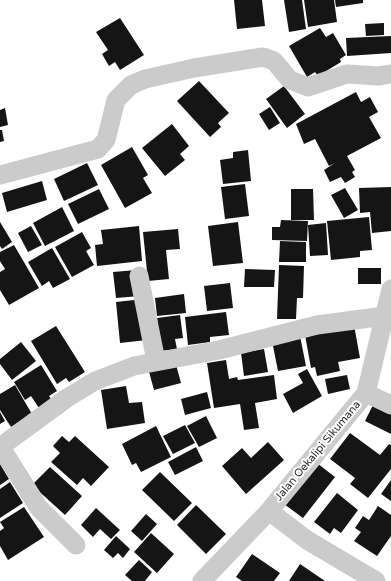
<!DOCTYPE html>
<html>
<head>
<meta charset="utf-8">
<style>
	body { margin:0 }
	canvas { display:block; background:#fff }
</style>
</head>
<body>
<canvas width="391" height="581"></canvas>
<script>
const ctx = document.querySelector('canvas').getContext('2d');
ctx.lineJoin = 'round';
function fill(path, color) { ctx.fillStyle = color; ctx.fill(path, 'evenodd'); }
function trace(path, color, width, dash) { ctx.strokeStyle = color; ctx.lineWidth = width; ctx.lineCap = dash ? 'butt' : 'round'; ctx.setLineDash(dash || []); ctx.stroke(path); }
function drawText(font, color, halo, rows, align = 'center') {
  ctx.font = font + ' "Varela Round",sans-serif'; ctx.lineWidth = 4; ctx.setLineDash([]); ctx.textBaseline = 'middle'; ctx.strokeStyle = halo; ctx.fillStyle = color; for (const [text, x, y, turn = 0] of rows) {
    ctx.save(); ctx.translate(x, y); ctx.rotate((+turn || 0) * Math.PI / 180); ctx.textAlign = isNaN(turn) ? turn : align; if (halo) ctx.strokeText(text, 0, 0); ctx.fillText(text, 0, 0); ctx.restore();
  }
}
const building = new Path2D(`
	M234,0H262L265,26L237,29Z
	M284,0H302L306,29L289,32Z
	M304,0H334L337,22L308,27Z
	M335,0H363V3L336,7Z
	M120,18L144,55L120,70L115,62L109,66L102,54L108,50L96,32Z
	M384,23V35L366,36L365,24Z
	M320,28L326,37L333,33L346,55L340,59L341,62L318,76L315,72L307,77L289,46Z
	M391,36V53L347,56L346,38Z
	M199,81L229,113L218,123L221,127L210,137L177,101Z
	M284,86L305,114L287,128L266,99Z
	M356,92L361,102L370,97L378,112L369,117L381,138L347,156L355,170L352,172L355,177L345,183L341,177L330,182L324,170L335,163L329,166L315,139L304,144L296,124Z
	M270,107L280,123L269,130L259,114Z
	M5,108L8,125L0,127V110Z
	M172,124L189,146L180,154L185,160L165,176L142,148Z
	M0,130H2L4,141L0,142Z
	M132,147L148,175L143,178L152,193L125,208L101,165Z
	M248,150L251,181L223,184L220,160L233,158V152Z
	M87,163L98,185L64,201L54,179Z
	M42,181L47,200L7,212L2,193Z
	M245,184L249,216L225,219L221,187Z
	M391,187V231L372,233L370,212L360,213L359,188Z
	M345,188L358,210L344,218L331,195Z
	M99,189L109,209L78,224L68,204Z
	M291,189H313L314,220H291Z
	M62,207L74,231L45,246L33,223Z
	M369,217L372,250L360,251V257L331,260L327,221Z
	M281,220L308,221L307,241L272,240V227H280Z
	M0,222L12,242L2,249L0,246Z
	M238,222L243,263L213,266L208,226Z
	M326,223L328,255L310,256L308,225Z
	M31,226L42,245L28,252L18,233Z
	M139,226L142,261L97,266L95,245L103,244L101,230Z
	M178,229L180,249L166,250L169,279L148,281L143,232Z
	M82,232L91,248L86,251L94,265L72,277L55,247Z
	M280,241L306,242V262H279Z
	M14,245L39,288L9,305L0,290V272L5,269L0,261V252Z
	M52,248L70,279L53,288L49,281L42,286L28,262Z
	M279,265L304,266L303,298H297L296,319H277Z
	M358,268H381V284H358Z
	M245,269L275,270L274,287H244Z
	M137,270L140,296L116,298L113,272Z
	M230,283L233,308L207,311L204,286Z
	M184,294L186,313L157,316L155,298Z
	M143,299L147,340L120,343L116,302Z
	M226,312L229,335L210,337V342L188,345L185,317Z
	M180,315L183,338L175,339L177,349L161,351L157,318Z
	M354,325L360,358L338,362L340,371L317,376L315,367L311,368L305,335Z
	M56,326L85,372L69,382L66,378L57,384L31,341Z
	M300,336L306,366L278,371L272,341Z
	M21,342L36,361L12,380L0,364V359Z
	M264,349L268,372L244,376L241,353Z
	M226,360L229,379L237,377L238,380L274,375L277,399L255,403L259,428L244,430L240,404L214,408L207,363Z
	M175,361L181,383L154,390L148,368Z
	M41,365L57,391L49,396L54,403L41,411L31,396L25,400L14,382Z
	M307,369L322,396L293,413L283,394L303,383L298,374Z
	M347,375L350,389L328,394L325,379Z
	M15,385L32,414L11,427L0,410V394Z
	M126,386L129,403L142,402L145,423L107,429L101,390Z
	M207,392L211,408L185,415L181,399Z
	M373,405L391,413V434L365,421Z
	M0,412L5,421L0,424Z
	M206,416L217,438L199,447L187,426Z
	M185,425L195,443L173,454L163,436Z
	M156,426L171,457L141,472L136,463L132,465L122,444Z
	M350,433L380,455L389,444L391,445V469L368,498L350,484L355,478L330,459Z
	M62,436L69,442L75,436L109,467L91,486L83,478L77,485L51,462L60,453L53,446Z
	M268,442L284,460L246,494L222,466L242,448L251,458Z
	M196,447L203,461L175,475L168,462Z
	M313,460L335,477L303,518L284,504Z
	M0,464L9,479L0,485Z
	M50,467L82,496L65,515L32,485Z
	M160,472L192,503L174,521L142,490Z
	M391,480V501L381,494Z
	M10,482L23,503L0,518V489Z
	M337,493L358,510L341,533L334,528L330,534L314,522Z
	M196,505L226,534L206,554L177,525Z
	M378,506L391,515V536L377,556L354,541L361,532L355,528L363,516L369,520Z
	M24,507L44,537L8,560L0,546V531L4,528L0,522Z
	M96,508L120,530L111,539L100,529L93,537L81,525Z
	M146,514L157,524L142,541L131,531Z
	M151,533L174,554L157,573L134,552Z
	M116,536L130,549L123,558L118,553L113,558L104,550Z
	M252,554L280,573L274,581H242L236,577Z
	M139,560L152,572L145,581H132L125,575Z
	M300,564L325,581H289Z`);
const minor = new Path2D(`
	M0,175L98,149L106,140L116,100L131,85L145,79L194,68L263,57L274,61L290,80L308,87L347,74L378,76L391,74
	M139,276L156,361
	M366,393L391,405
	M0,446L39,508L76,545
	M0,447L67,398L95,381L134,366L219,350L317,325L385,316L391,317
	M202,581L269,511
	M376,581L307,540L269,511L366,393L391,289`);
const streetNames = [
	["Jalan Oekalipi Sikumana",318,451,-50]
];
fill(building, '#151515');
trace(minor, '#cbcbcb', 19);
drawText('11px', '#2e2e2e', '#fff', streetNames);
</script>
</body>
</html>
